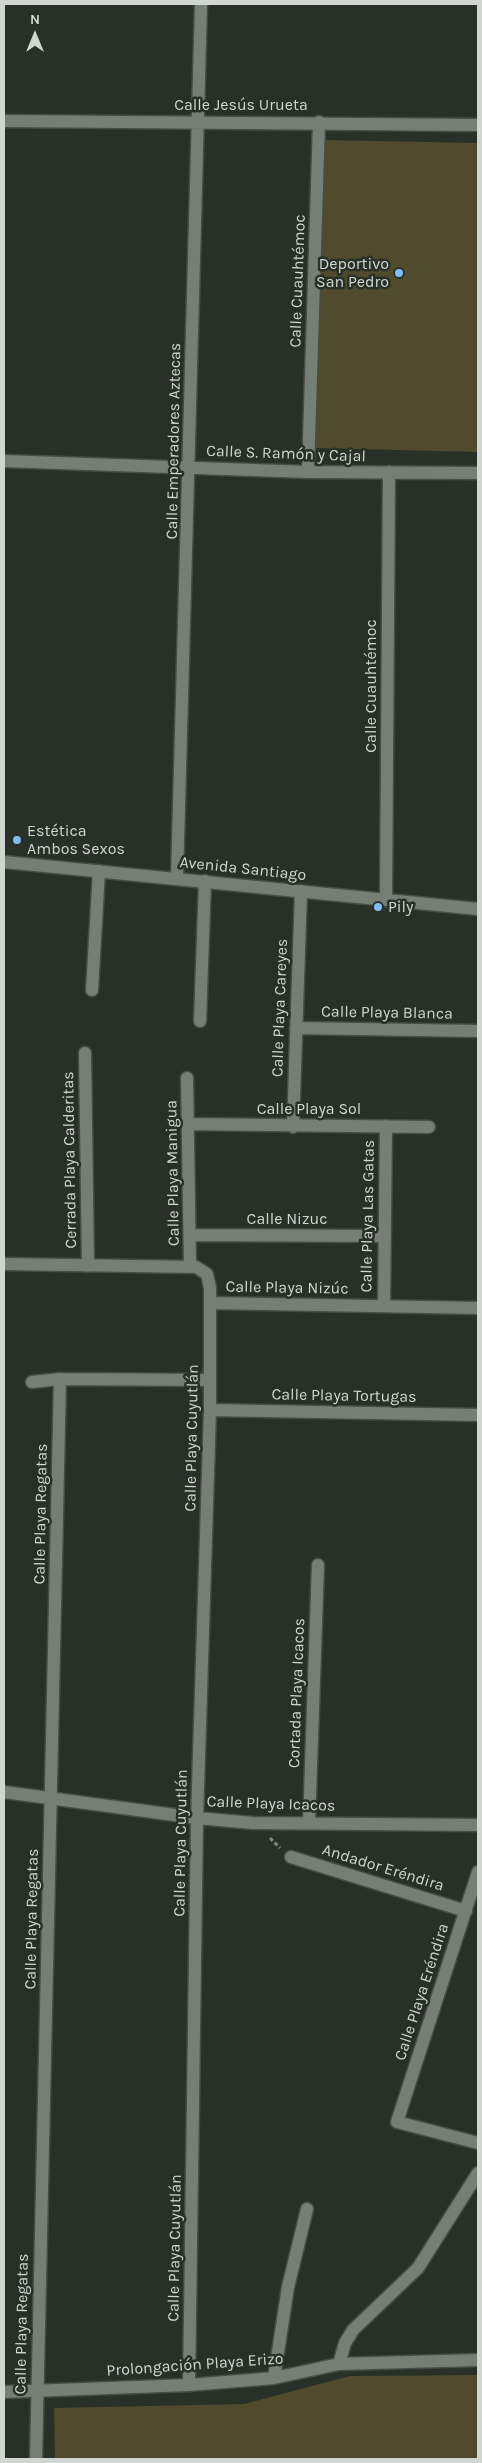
<!DOCTYPE html>
<html>
<head>
<meta charset="utf-8">
<style>
	body { margin:0 }
	#map { position:relative; width:482px; height:2463px; overflow:hidden; background:#283028; font-family:Karla,sans-serif }
	canvas { display:block }
	.frame { position:absolute; inset:0; border:5px solid #d1d6d0; pointer-events:none }
	.north { position:absolute; left:10px; top:10px; width:50px; height:50px; -webkit-text-stroke:4px #283028; paint-order:stroke; rotate:0deg; font-size:14px; font-weight:700; line-height:20px; text-align:center; color:#d1d6d0 }
	.north::after { content:''; display:block; margin:auto; width:18px; height:22px; background:#d1d6d0; clip-path:polygon(50% 0,100% 100%,50% 72%,0 100%) }
</style>
</head>
<body>
<div id="map">
<canvas width="482" height="2463"></canvas>
<div class="frame"></div>
<div class="north">N</div>
</div>
<script>
const ctx = document.querySelector('canvas').getContext('2d');
ctx.lineJoin = 'round';
function fill(path, color) { ctx.fillStyle = color; ctx.fill(path, 'evenodd'); }
function trace(path, color, width, dash) { ctx.strokeStyle = color; ctx.lineWidth = width; ctx.lineCap = dash ? 'butt' : 'round'; ctx.setLineDash(dash || []); ctx.stroke(path); }
function drawText(font, color, halo, rows, align = 'center') {
  ctx.font = font + ' Karla,sans-serif'; ctx.lineWidth = 5; ctx.setLineDash([]); ctx.textBaseline = 'middle'; ctx.strokeStyle = halo; ctx.fillStyle = color; for (const [text, x, y, turn = 0] of rows) {
    ctx.save(); ctx.translate(x, y); ctx.rotate((+turn || 0) * Math.PI / 180); ctx.textAlign = isNaN(turn) ? turn : align; if (halo) ctx.strokeText(text, 0, 0); ctx.fillText(text, 0, 0); ctx.restore();
  }
}
const green = new Path2D(`
	M325,140L478,143V452L315,448Z
	M478,2375V2459H55L54,2408L244,2404L350,2376Z`);
const path = new Path2D(`
	M270,1838L280,1848`);
const street = new Path2D(`
	M4,121L478,125
	M4,461L308,472L478,473
	M308,472L319,122
	M177,878L201,4
	M386,899L389,472
	M92,990L99,871
	M200,1021L205,881
	M296,1028L478,1031
	M85,1053L88,1266
	M187,1078L190,1267
	M188,1124L429,1127
	M293,1127L301,891
	M190,1235L384,1236
	M4,1264L196,1267L207,1274L210,1288V1410L197,1818L189,2385
	M211,1303L478,1308
	M384,1306L386,1126
	M32,1382L60,1379L210,1380
	M210,1410L478,1415
	M4,1792L197,1818L253,1823L478,1825
	M309,1823L318,1565
	M291,1857L466,1911
	M478,1872L397,2122L478,2143
	M339,2364L345,2343L353,2330L418,2268L478,2173
	M274,2378L288,2287L307,2209
	M4,2392L189,2385L274,2378L339,2364L478,2360
	M36,2459L60,1379`);
const secondary = new Path2D(`
	M4,862L478,909`);
const markers = [
	[399,273,5,"#7ebdf9"],
	[17,840,5,"#7ebdf9"],
	[378,907,5,"#7ebdf9"]
];
const streetNames = [
	["Calle Jesús Urueta",241,105],
	["Calle Cuauhtémoc",298,281,-88],
	["Calle Emperadores Aztecas",174,441,-89],
	["Calle S. Ramón y Cajal",286,454,2],
	["Calle Cuauhtémoc",371,686,-90],
	["Avenida Santiago",243,869,6],
	["Calle Playa Careyes",280,1008,-88],
	["Calle Playa Blanca",387,1013,1],
	["Calle Playa Sol",309,1109],
	["Cerrada Playa Calderitas",70,1160,-91],
	["Calle Playa Manigua",173,1173,-91],
	["Calle Playa Las Gatas",368,1216,-89],
	["Calle Nizuc",287,1219],
	["Calle Playa Nizúc",287,1288,1],
	["Calle Playa Tortugas",344,1396,1],
	["Calle Playa Cuyutlán",192,1438,-89],
	["Calle Playa Regatas",41,1514,-89],
	["Cortada Playa Icacos",297,1693,-88],
	["Calle Playa Icacos",271,1804,2],
	["Calle Playa Cuyutlán",181,1843,-89],
	["Andador Eréndira",383,1868,17],
	["Calle Playa Regatas",32,1919,-89],
	["Calle Playa Eréndira",422,1992,-72],
	["Calle Playa Cuyutlán",175,2248,-89],
	["Calle Playa Regatas",22,2324,-89],
	["Prolongación Playa Erizo",195,2365,-4]
];
const poiNames = [
	["Deportivo",389,264,"right"],
	["San Pedro",389,282,"right"],
	["Estética",27,831],
	["Ambos Sexos",27,849],
	["Pily",388,907]
];
fill(green, '#4f4b2c');
trace(street, '#474d46', 15);
trace(secondary, '#474d46', 15);
trace(path, '#808780', 3, [4, 2.5]);
trace(street, '#767f75', 12);
trace(secondary, '#767f75', 12);
for (const [x, y, r, color] of markers) { const dot = new Path2D(); dot.arc(x, y, r, 0, 2 * Math.PI); ctx.fillStyle = color; ctx.fill(dot); trace(dot, '#283028', 2); }
drawText('16px', '#d1d6d0', '#283028', streetNames);
drawText('16px', '#d1d6d0', '#283028', poiNames, 'left');
</script>
</body>
</html>
